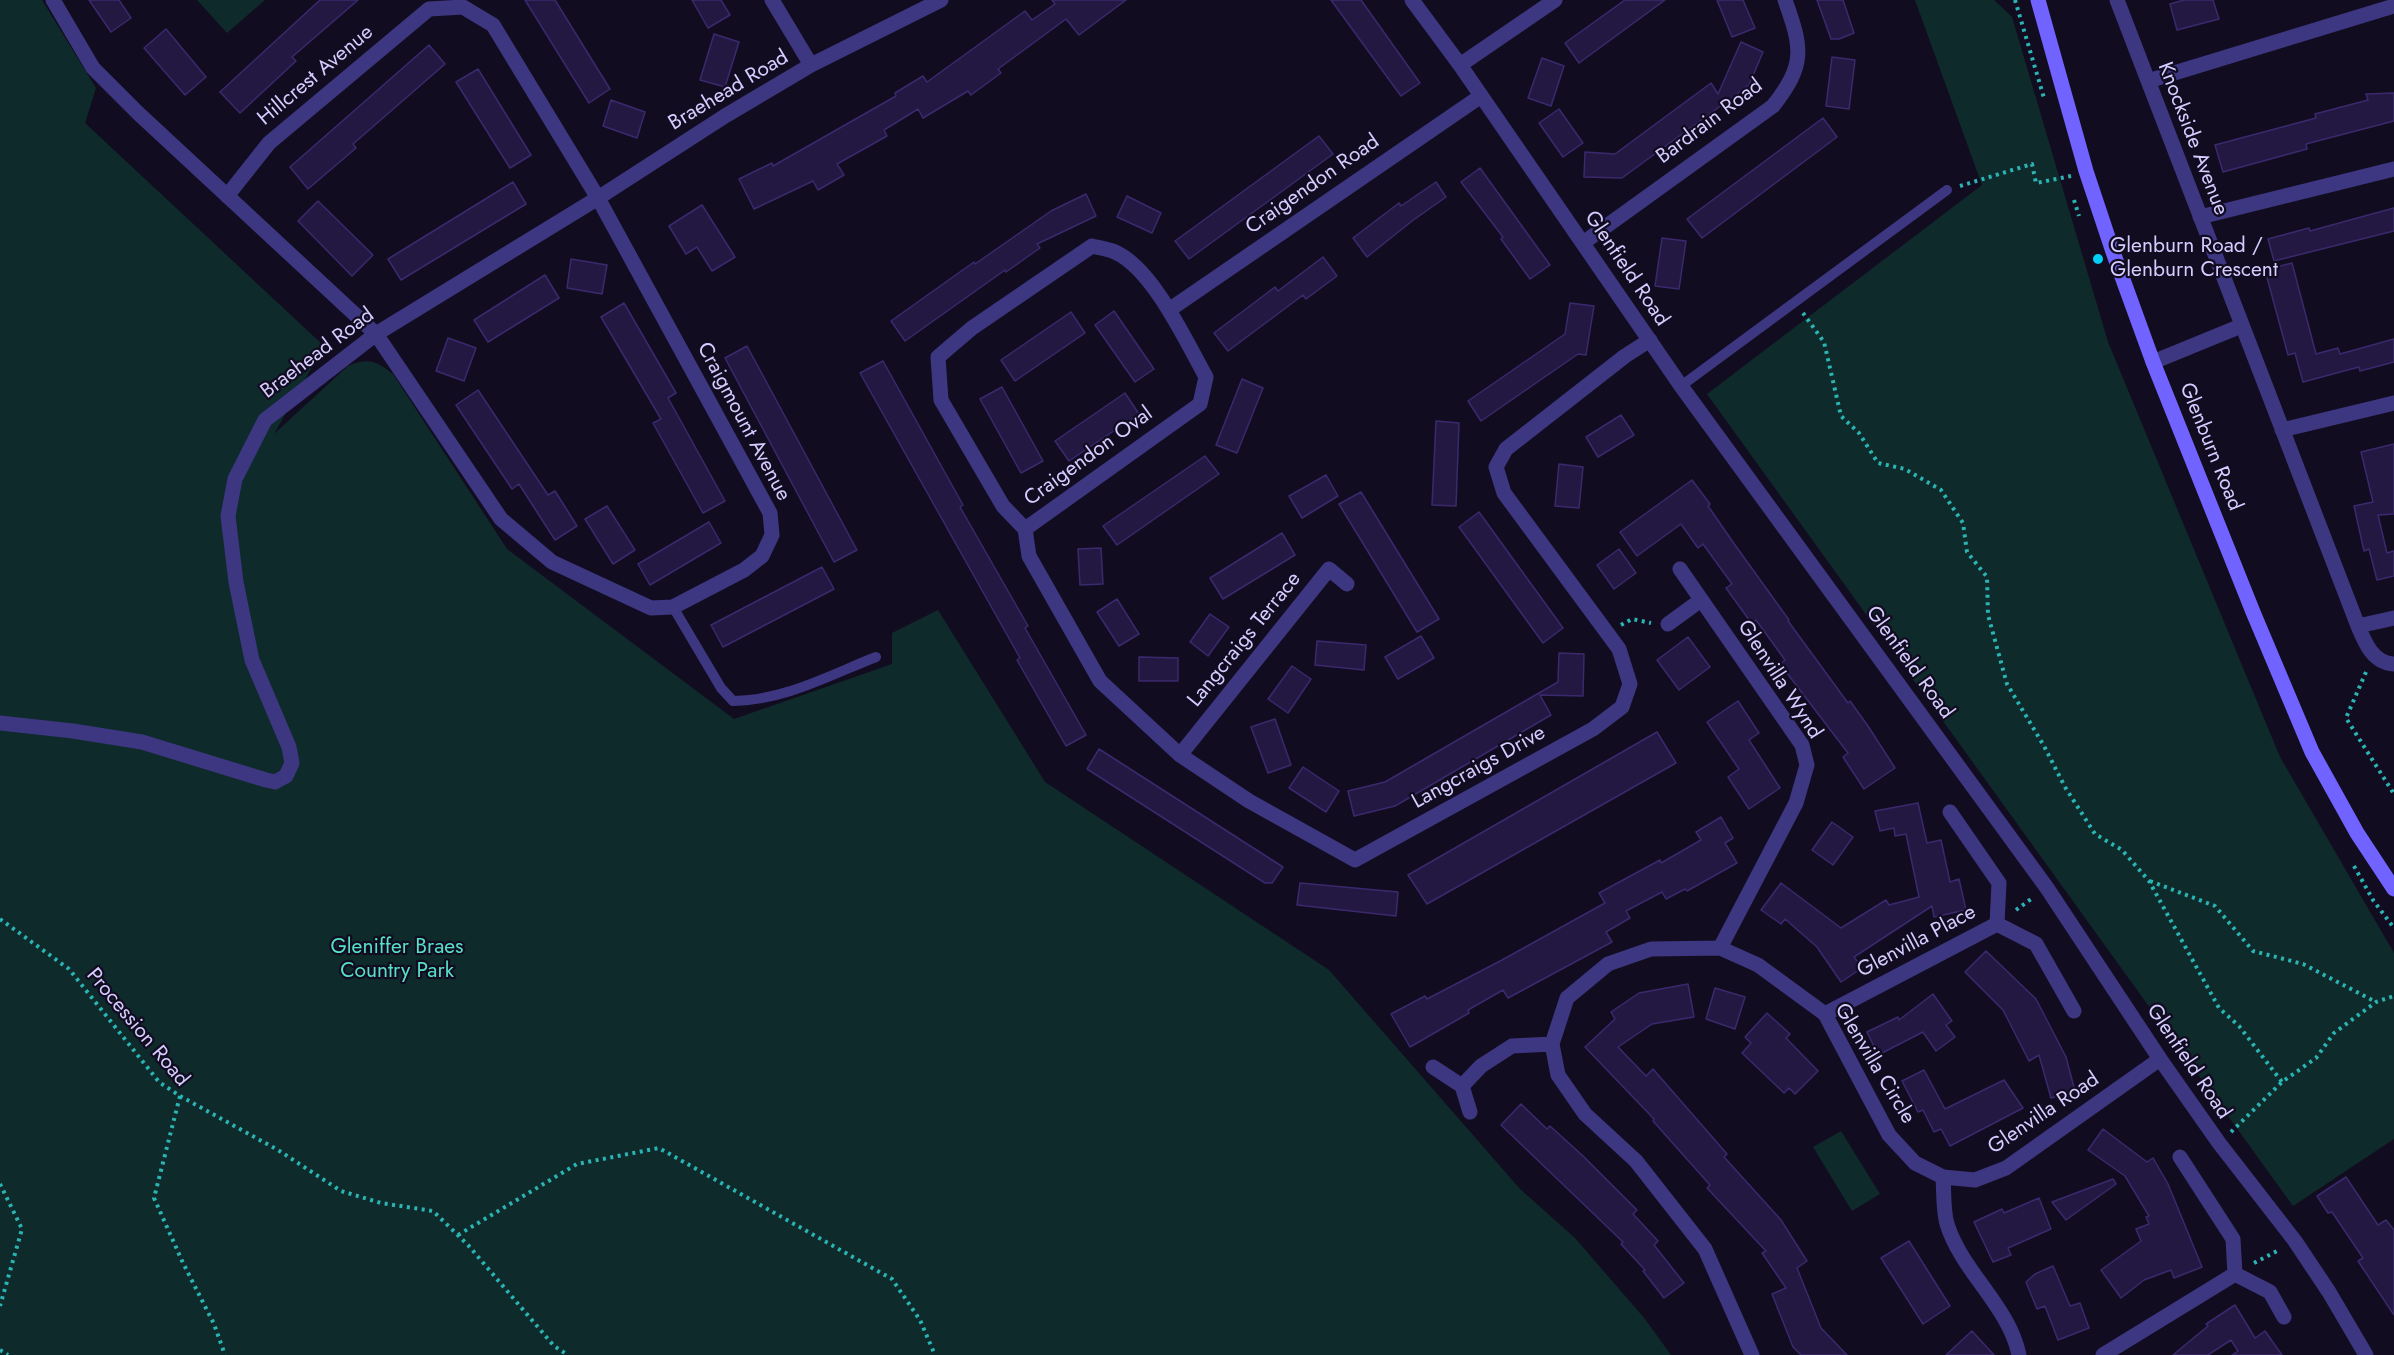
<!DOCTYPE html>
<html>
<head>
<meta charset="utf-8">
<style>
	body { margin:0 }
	canvas { display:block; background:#110c20 }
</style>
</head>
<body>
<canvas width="2394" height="1355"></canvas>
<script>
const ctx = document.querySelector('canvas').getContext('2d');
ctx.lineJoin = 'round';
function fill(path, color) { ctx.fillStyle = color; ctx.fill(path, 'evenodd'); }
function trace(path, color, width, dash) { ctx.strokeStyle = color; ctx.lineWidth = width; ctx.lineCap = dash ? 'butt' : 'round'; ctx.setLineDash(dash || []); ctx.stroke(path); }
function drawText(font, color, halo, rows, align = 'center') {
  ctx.font = font + ' Jost,sans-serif'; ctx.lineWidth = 4.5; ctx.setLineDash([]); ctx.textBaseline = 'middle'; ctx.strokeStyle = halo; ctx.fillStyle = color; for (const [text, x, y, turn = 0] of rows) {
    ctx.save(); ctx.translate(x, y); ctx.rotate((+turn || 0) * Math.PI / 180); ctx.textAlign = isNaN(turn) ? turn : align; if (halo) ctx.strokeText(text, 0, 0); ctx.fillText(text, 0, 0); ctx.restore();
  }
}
const green = new Path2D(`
	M0,0H42L96,88L85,123L324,346L274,434L348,366C367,357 377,361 393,374L507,549L734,719L892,664V633L938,610L1045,782L1329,970L1520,1189L1575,1238L1645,1319L1671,1355H0Z
	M197,0H265L227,33Z
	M1915,0H1994L2012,17L2108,342L2280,757L2394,953V1139L2293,1206L1707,394L1982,185Z
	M1841,1131L1880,1194L1852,1211L1813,1147Z`);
const building = new Path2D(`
	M89,0H119L131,18L111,32Z
	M320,0H358L292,57L296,61L240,113L220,92Z
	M525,0H555L610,89L589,103Z
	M692,0H721L730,15L708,28Z
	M1052,0H1126L1079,35L1066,19L998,69L1001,73L971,95L968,91L923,118L918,109L884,130L887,136L837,164L844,175L818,190L813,181L754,209L739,179L772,163L773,166L896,96L895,93L923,76L927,82L1025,11L1032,20L1055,4Z
	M1331,0H1361L1420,83L1401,96Z
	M1625,0H1665L1579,63L1565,43Z
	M1717,0H1743L1755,28L1732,37Z
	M1817,0H1843L1854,33L1839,39H1831Z
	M2184,0H2213L2219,19L2177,30L2170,4Z
	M166,29L206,77L185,95L144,48Z
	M714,34L739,42L725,87L700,80Z
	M1741,42L1763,52L1749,85L1622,178L1584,177L1585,152L1615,154L1711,83L1718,94Z
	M429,45L445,64L353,144L356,148L308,189L290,167Z
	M1832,57L1855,60L1849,109L1826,106Z
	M1542,58L1564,66L1551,106L1528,98Z
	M478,69L531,155L510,168L456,82Z
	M2394,93V121L2306,144L2307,149L2223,172L2215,145L2316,118L2315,114L2368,100L2366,94Z
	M611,100L645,112L637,138L603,126Z
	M1559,109L1583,143L1563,157L1539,123Z
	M1823,118L1837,137L1702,238L1687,219Z
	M1319,136L1333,154L1189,259L1175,241Z
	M1480,168L1550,265L1530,279L1501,239L1503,237L1461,182Z
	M513,182L526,204L401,280L388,259Z
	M1436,182L1446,197L1412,221L1367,257L1353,238L1399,203L1401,206Z
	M1086,194L1096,216L1037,244L1040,248L1006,272L1005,270L905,341L891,321L974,262L975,264L1051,211Z
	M1127,196L1161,213L1152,233L1117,217Z
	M318,201L373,255L352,276L298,221Z
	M702,205L735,257L712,271L697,247L686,254L669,226Z
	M2394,208V231L2274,261L2268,239L2309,228L2310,231Z
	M1662,238L1686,241L1679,289L1655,286Z
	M1323,257L1337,276L1306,299L1303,295L1228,351L1214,333L1275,287L1278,291Z
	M571,259L607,265L602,294L567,288Z
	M2292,263L2316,354L2338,348L2340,354L2394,339V362L2360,371L2359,367L2303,382L2295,353L2288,355L2265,270Z
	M545,275L559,298L488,342L474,320Z
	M624,303L676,393L668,398L725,501L703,513L653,423L661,419L601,317Z
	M1570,303L1594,306L1586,355L1578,354L1481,421L1468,401L1565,334Z
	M1114,311L1154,369L1135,382L1095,325Z
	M1071,312L1085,333L1015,381L1001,360Z
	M448,338L476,348L464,381L436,371Z
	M747,346L857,550L834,562L725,358Z
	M883,361L963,505L960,507L1028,626L1025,628L1086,735L1066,746L1017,660L1020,658L860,373Z
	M1242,379L1263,388L1237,453L1216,445Z
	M1002,387L1043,461L1021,473L980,399Z
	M478,390L548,495L555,491L577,526L555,540L519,484L512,489L456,405Z
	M1125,393L1139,414L1069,461L1055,441Z
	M1621,415L1634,435L1598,457L1586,437Z
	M1436,421L1459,423L1456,506L1432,505Z
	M2394,444V514L2378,515L2387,553L2394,551V576L2377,580L2369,549L2364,551L2354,506L2373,502L2361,452Z
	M1205,456L1219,474L1117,545L1103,526Z
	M1559,464L1583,467L1579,508L1555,506Z
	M1326,475L1338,496L1302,518L1289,496Z
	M1692,480L1710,504L1708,506L1735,545L1789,620L1788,621L1848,703L1850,701L1868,726L1895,768L1864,789L1843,757L1848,753L1780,664L1785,660L1756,620L1752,624L1726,588L1732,584L1703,544L1698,548L1681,524L1637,556L1620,532Z
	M1361,492L1439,619L1417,632L1339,504Z
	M607,506L635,550L613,564L585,519Z
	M1479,512L1563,628L1543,643L1459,527Z
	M709,522L721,543L650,585L638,564Z
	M1282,533L1295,555L1223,599L1210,578Z
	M1101,548L1103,584L1080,585L1078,549Z
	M1619,549L1636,573L1614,589L1597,565Z
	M822,567L834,589L723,647L711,625Z
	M1117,599L1139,634L1119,646L1097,612Z
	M1210,614L1229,627L1208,656L1190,642Z
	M1421,636L1434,658L1398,679L1385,657Z
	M1688,637L1710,667L1679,690L1657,660Z
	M1317,641L1366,645L1364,670L1315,665Z
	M1559,653L1584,654L1583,696L1540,695L1551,715L1395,806L1354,816L1348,791L1385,782L1558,682Z
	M1139,657L1178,658V681H1139Z
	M1292,666L1311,679L1288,713L1268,699Z
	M1738,701L1759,733L1749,740L1780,788L1749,809L1728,777L1739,769L1707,722Z
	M1275,719L1291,765L1268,773L1251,727Z
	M1657,732L1676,763L1427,904L1408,875Z
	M1099,749L1283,867L1272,883H1265L1087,769Z
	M1303,767L1339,791L1326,812L1289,788Z
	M1918,803L1927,843L1941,840L1950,882L1959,879L1966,910L1934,917L1932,906L1854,957L1862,968L1841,982L1817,947L1785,919L1781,924L1761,910L1781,883L1841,928L1886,900L1889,905L1919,897L1906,834L1895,836L1894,828L1880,831L1875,811Z
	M1721,817L1733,838L1725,843L1737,863L1687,891L1685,889L1666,899L1662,892L1626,911L1630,918L1606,932L1612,942L1508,998L1503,990L1468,1010L1469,1013L1410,1047L1391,1014L1425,996L1427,999L1502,960L1605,903L1599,893L1660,860L1661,863L1701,840L1696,832Z
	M1832,822L1853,837L1833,865L1812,850Z
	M1300,883L1398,892L1396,916L1297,905Z
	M1986,951L2036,999L2066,1057L2075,1091L2051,1098L2039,1055L2029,1061L2003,1010L1965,972Z
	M1688,984L1694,1017L1652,1024L1618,1047L1646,1076L1653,1069L1727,1154L1724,1157L1781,1220L1807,1261L1797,1268L1821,1328L1847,1355H1801L1793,1347L1772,1294L1786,1288L1762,1253L1766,1251L1707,1188L1710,1185L1653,1121L1654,1119L1585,1047L1615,1019L1611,1012L1639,993Z
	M1715,988L1745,997L1735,1029L1706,1019Z
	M1933,994L1952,1021L1946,1025L1955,1037L1936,1051L1923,1032L1878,1055L1867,1032L1898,1017L1899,1020Z
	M1767,1013L1790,1034L1786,1038L1818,1071L1795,1094L1789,1088L1784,1093L1742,1053L1751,1043L1745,1037Z
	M1924,1070L1945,1109L2004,1080L2023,1108L1950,1146L1941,1129L1934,1132L1923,1110L1918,1112L1902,1081Z
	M1521,1104L1547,1129L1550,1126L1583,1156L1637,1210L1633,1214L1658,1241L1654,1245L1684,1283L1664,1298L1643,1271L1645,1270L1621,1244L1623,1242L1501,1125Z
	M2103,1129L2147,1162L2153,1158L2168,1184L2202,1267L2174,1278L2171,1270L2144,1280L2121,1298L2101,1270L2141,1241L2136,1229L2149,1224L2146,1217L2149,1216L2125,1176L2088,1150Z
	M2346,1177L2378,1225L2386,1220L2394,1230V1315L2358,1261L2363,1258L2332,1212L2328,1213L2317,1196Z
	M2113,1179L2116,1184L2066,1220L2052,1202Z
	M2039,1198L2051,1229L2008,1248L2011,1255L1993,1262L1974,1222L2002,1209L2004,1213Z
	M1909,1241L1950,1306L1923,1324L1881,1258Z
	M2053,1266L2070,1306L2080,1303L2089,1328L2058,1340L2045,1306L2037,1309L2026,1282L2035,1274Z
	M2235,1305L2255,1338L2265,1331L2282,1355H2232L2238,1351L2231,1340L2208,1355H2173L2208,1326L2206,1324Z
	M1972,1331L1994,1355H1946L1962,1340Z`);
const path = new Path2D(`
	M2015,0L2044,98
	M1960,186L2032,164L2036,183L2071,176
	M2074,200L2079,216
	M1803,313L1824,342L1841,416L1859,433L1878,463L1905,469L1941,490L1963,523L1967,552L1987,577L1988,615L2007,684L2044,746L2065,787L2095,834L2122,850L2149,881L2219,1008L2239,1026L2282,1082
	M1621,625L1632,619L1651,623
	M2366,672L2346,718L2394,794
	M2354,866L2373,900L2394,928
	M2150,881L2215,906L2253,951L2303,964L2376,1002
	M2016,910L2034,897
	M0,919L69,969L159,1082L180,1096L154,1198L183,1263L214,1324L225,1355
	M180,1096L278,1150L341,1191L381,1203L433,1211L468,1245L554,1346L568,1355
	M2231,1132L2282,1082L2316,1058L2334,1033L2376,1002L2394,996
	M0,1184L22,1229L0,1306
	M458,1235L577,1164L659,1148L892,1279L920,1320L935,1355
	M2254,1263L2279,1250
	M0,1350L8,1355`);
const lane = new Path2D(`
	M1681,386L1947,190
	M673,607L721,688L733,701C783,701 830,675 876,657`);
const street = new Path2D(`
	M53,0L93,68L138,113L376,334L501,519L552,562L651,608L673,607L744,570L762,556L772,535L770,513L598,198L493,25L463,7L429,9L269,143L227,196
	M772,0L811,65
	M1412,0L1460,65L1681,386L2047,888L2160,1059L2219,1143L2295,1241L2329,1292L2366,1355
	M2117,0L2358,626C2365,643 2373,663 2394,664
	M1460,65L1555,0
	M2148,81L2394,6
	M2200,217L2394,169
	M1583,243L1773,106C1806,64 1802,48 1785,0
	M1092,246C1100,248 1108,249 1115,252C1153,269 1186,341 1206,377L1200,404L1025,529L1003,506L941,400L938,357L972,328Z
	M1169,310L1481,96
	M2153,362L2241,326
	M2282,430L2394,403
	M1025,529L1029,556L1100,681L1180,755L1249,801L1355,860L1593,729L1622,707L1630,684L1619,649L1504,493L1496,467L1506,449L1625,356L1650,340
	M1680,569L1802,745L1807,765L1796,803L1720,948
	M1668,624L1701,600
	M2358,626L2394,618
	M0,723L73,731L142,742L266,780L275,782L286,776L292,763L289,747L252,660L236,582L228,516L235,479L265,420L376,334L598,198L725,116L811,65L941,0
	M1180,755L1329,569L1347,584
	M1950,812L1999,883L1997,924L2036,944L2074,1011
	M1825,1014L1997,924
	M1433,1067L1462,1086L1470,1112
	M1462,1086L1481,1066L1512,1046L1552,1044
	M2180,1157L2233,1239L2235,1274L2270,1292L2284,1317
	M1943,1177L1975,1180L2006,1168L2160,1059
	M1752,1355L1705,1249L1636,1161L1585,1114L1558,1075L1552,1044L1567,998L1608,964L1651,949L1720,948L1758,965L1825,1014L1889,1135L1915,1163L1943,1177C1944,1192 1943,1210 1947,1224C1962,1272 2009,1306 2019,1355
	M2103,1355L2235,1274`);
const secondary = new Path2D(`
	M2038,0L2086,171L2113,252L2153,362L2253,612L2312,752L2357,833L2394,889`);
const markers = [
	[2098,259,6,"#00d0f7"]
];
const streetNames = [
	["Hillcrest Avenue",316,76,-40],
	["Braehead Road",729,91,-31],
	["Bardrain Road",1710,122,-37],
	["Knockside Avenue",2192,139,69],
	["Craigendon Road",1313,185,-35],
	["Glenfield Road",1626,269,56],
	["Braehead Road",318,354,-37],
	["Craigmount Avenue",743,422,62],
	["Glenburn Road",2210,447,68],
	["Craigendon Oval",1089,457,-36],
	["Langcraigs Terrace",1245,640,-51],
	["Glenfield Road",1909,663,54],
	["Glenvilla Wynd",1779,680,57],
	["Langcraigs Drive",1479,768,-29],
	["Glenvilla Place",1917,942,-28],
	["Procession Road",137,1028,50],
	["Glenfield Road",2188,1062,56],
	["Glenvilla Circle",1874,1064,59],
	["Glenvilla Road",2044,1114,-34]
];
const poiNames = [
	["Glenburn Road /",2110,247],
	["Glenburn Crescent",2110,271]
];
const parkNames = [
	["Gleniffer Braes",397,948],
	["Country Park",397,972]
];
fill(green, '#0f2a2b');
fill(building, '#231842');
trace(building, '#3b296e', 1.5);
trace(path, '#2bb4b4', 4, [3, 4.5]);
trace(lane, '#3d3681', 10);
trace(street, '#3d3681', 15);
trace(secondary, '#7063ff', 15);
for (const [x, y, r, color] of markers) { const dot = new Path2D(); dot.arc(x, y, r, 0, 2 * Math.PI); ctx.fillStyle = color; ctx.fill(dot); trace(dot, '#110c20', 2); }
drawText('21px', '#d5ccff', '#110c20', streetNames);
drawText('21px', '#d5ccff', '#110c20', poiNames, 'left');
drawText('21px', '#56e1c6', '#110c20', parkNames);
</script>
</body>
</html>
